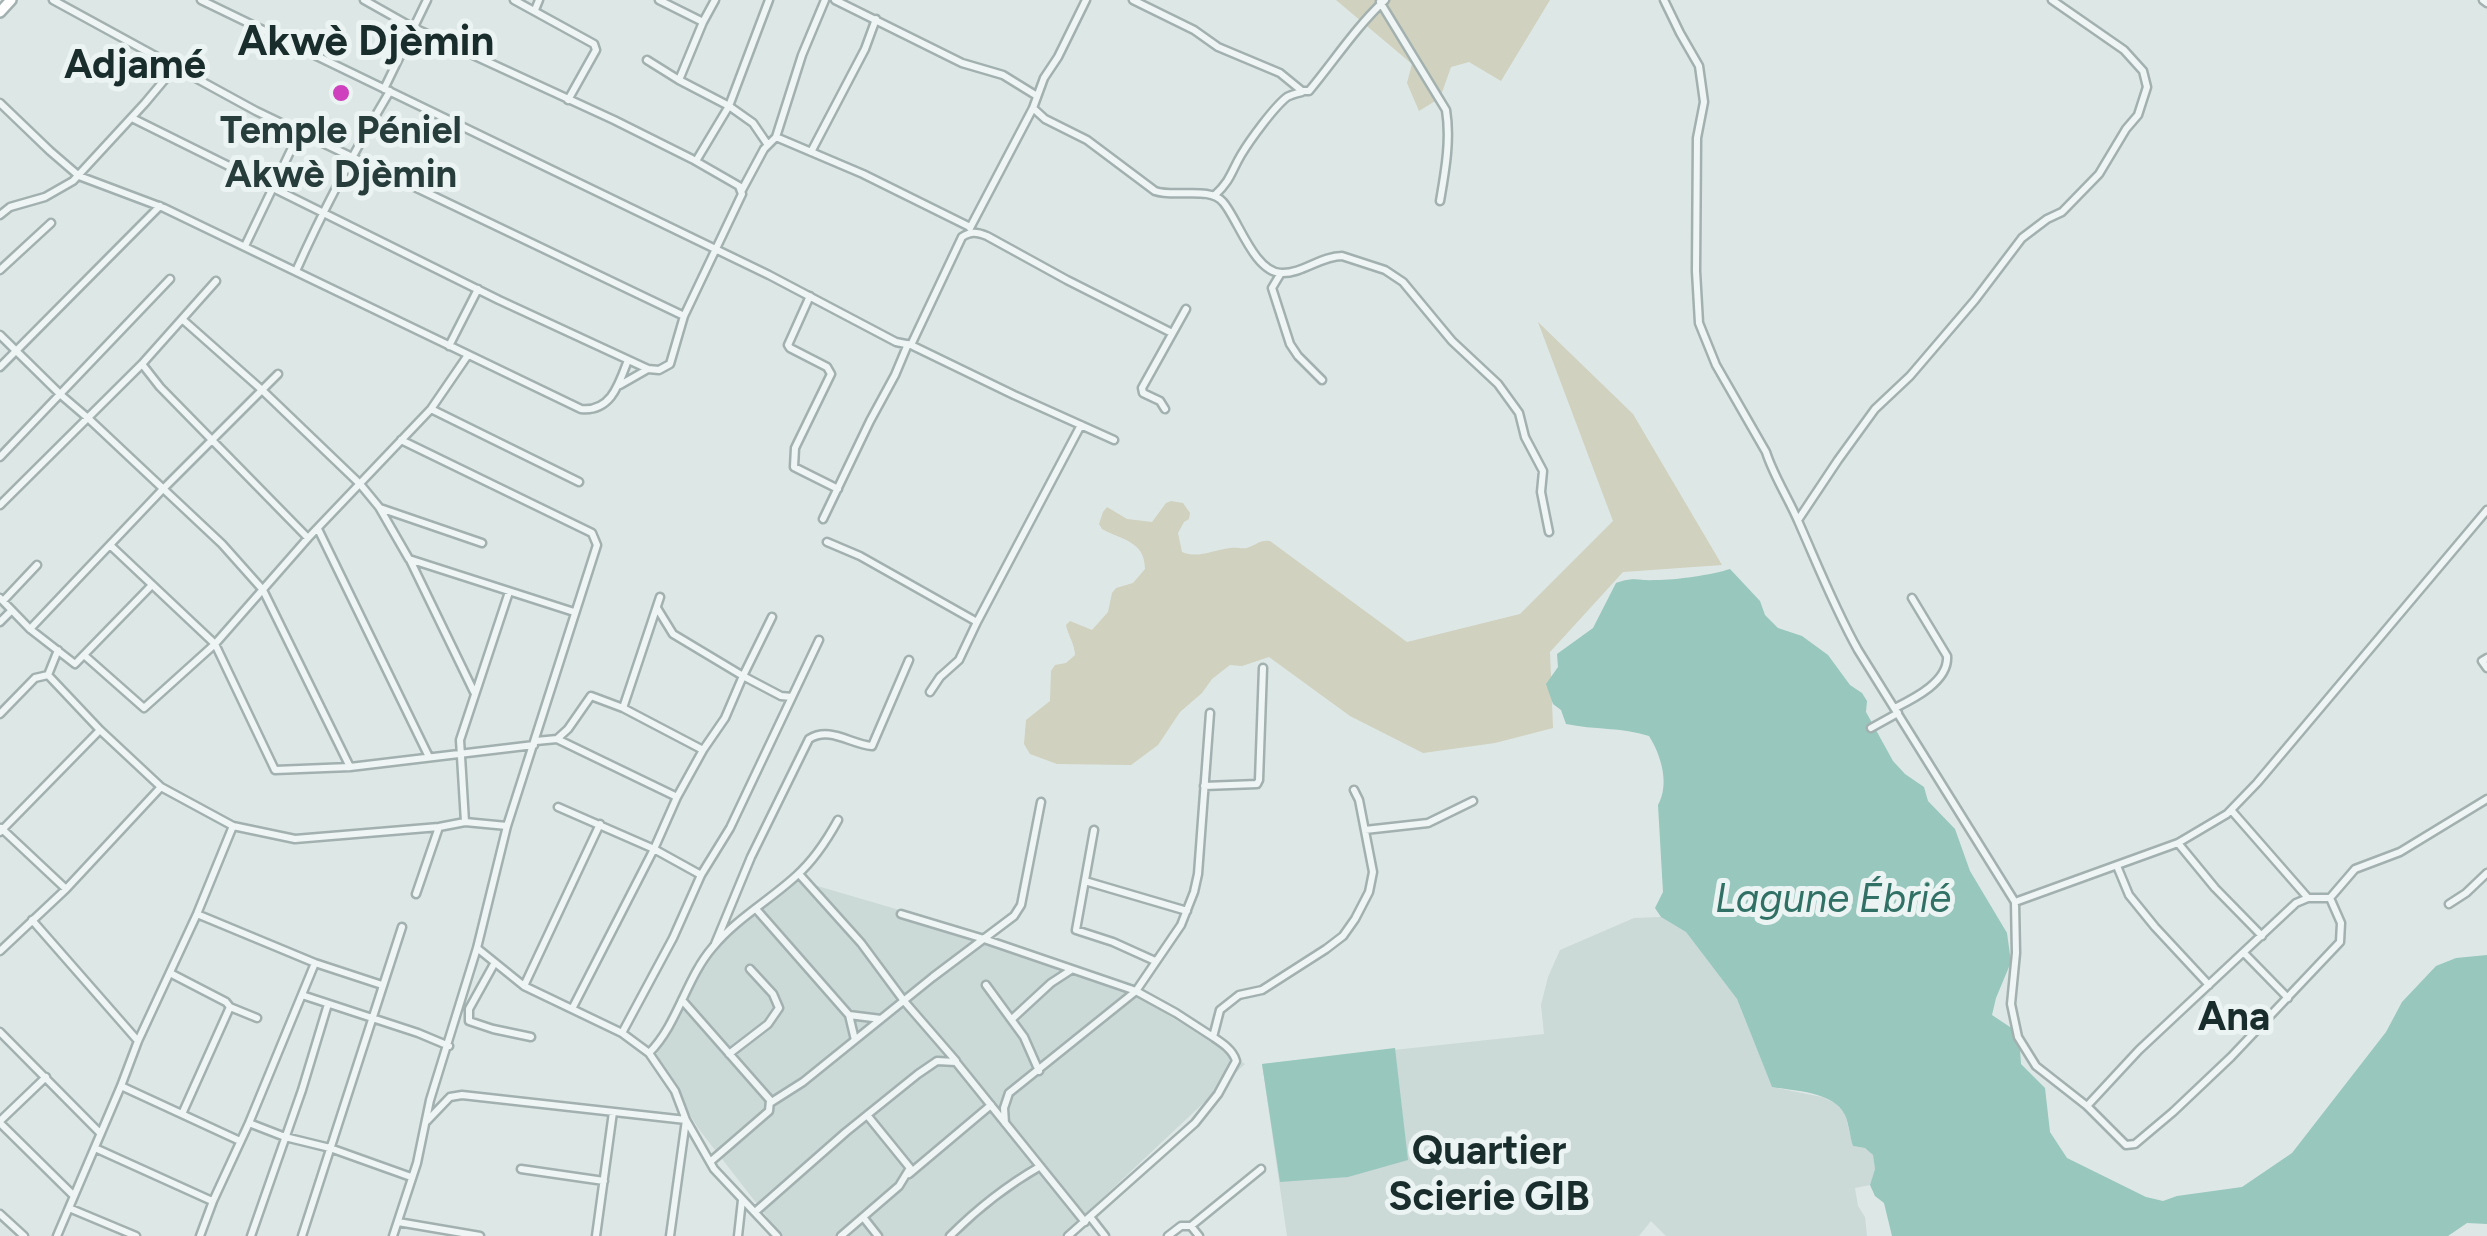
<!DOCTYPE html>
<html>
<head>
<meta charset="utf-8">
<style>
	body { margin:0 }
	canvas { display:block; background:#dde7e5 }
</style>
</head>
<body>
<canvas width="2487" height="1236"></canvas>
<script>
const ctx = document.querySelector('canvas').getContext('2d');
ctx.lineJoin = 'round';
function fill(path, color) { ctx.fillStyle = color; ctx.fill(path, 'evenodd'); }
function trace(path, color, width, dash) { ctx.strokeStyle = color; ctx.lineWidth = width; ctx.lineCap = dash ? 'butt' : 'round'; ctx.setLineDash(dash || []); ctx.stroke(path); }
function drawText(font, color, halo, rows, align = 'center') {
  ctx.font = font + ' Figtree,sans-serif'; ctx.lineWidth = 10; ctx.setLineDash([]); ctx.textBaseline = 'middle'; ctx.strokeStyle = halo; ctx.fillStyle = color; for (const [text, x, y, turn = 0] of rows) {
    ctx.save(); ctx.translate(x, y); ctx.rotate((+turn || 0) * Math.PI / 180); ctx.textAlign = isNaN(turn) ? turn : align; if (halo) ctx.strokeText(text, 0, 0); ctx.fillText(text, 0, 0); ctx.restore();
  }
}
const built = new Path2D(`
	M797,880L896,909L1137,995L1245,1064L1062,1236H782L698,1128L655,1057L714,945Z
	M1661,917L1686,932L1737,999L1772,1087L1822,1097L1835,1103L1845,1114L1853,1146L1865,1148L1873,1155L1875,1169L1870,1185L1855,1188L1858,1206L1865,1217L1867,1236H1666L1651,1221L1639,1236H1287L1262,1064L1544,1034L1541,1005L1548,977L1560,950L1634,918Z`);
const green = new Path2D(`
	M1336,0H1550L1501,81L1469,62L1451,67L1440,98L1419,111L1407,83L1412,64Z
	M1538,322L1633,414L1722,565L1623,572L1550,652L1553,728L1495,743L1423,753L1350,716L1269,657L1242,666L1230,665L1212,679L1202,693L1180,712L1158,745L1131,765L1057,764L1030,754L1024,744L1026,720L1050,701L1051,671L1055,665L1066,663L1075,655C1075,645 1068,635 1066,625L1070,621L1092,630L1108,612L1112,593L1116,588L1133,583L1145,569C1145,541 1122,540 1102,529L1099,524L1103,512L1107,507L1127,519L1152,522L1166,503L1171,501L1183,503L1190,513L1189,519L1184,522L1178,533L1182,552C1198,559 1213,550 1230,548C1236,547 1242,549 1247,548C1257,545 1259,540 1270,541L1407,642L1520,614L1613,521Z`);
const water = new Path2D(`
	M1730,569L1760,601L1765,615L1778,628L1802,636L1828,655L1850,685L1862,693L1867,701L1866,712L1893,761L1905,774L1924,787L1928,801L1955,829L1970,871L2007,933L2011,962L1996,998L1992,1015L2019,1033L2021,1064L2045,1088L2050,1132L2067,1158L2146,1197L2163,1201L2177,1196L2242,1187L2292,1153L2386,1032L2402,1002L2436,966L2456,958L2487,955V1224L2467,1223L2448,1236H1892L1884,1203L1875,1196L1870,1185L1875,1169L1873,1155L1865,1148L1853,1146C1850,1137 1849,1124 1845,1115C1833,1091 1794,1091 1772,1087L1737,999L1686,932L1661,917L1655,908L1663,892L1658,805C1670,784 1661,755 1649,736C1622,727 1594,730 1566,724L1561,710L1553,704L1546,684L1558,667L1557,654L1593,628L1616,583C1635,576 1637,581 1656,580C1676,580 1712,575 1730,569Z
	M1395,1048L1408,1160L1348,1177L1280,1182L1262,1064Z`);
const street = new Path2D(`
	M53,0L256,111L684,316
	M201,0L769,275L896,342L911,345L1014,395L1114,440
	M514,0L594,44L596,50L568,100
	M659,0L703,22
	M835,0L962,63L1003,75L1037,96
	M1086,0L1058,57L1044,78L1033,108L1045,119L1087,140L1155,191C1175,198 1210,186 1223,202C1238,219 1254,272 1281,273C1302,274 1321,256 1342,256L1385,270L1403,282L1452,341L1498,384L1519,413L1525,437L1543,471L1541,492L1549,532
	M1133,0L1194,30L1218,47L1280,73L1302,91H1309C1334,61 1356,27 1385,0
	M1664,0L1680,33L1699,66L1704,102L1697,138L1696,271L1699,323L1716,365L1766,452C1774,477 1789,499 1799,523C1818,566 1835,609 1858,650L2015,902L2016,953L2011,1004L2018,1037L2036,1066L2087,1106L2126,1145L2135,1144L2173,1112L2231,1057L2340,942L2341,923L2330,898
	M2483,0L2487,3
	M1380,2L1446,110C1451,140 1445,172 1440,201
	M535,10L539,0
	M647,60L679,80L729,106L696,161
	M679,80L703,22L715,0
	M384,89L427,0
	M0,103L50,151L79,176L164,208L581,409C611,412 619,384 628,360
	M132,118L499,300L648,369L659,370L670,364L684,316L742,194L739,186L692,159L614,120L412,27L364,0
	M776,137L863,174L970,227
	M768,145L753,123L729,106L769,0
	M811,152L865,49L876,19
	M742,190L764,149L776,137L802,55L825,0
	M1215,195C1231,180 1231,172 1241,155C1250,140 1274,107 1287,97C1290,95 1298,93 1302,92
	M0,215L10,207L45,197L73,181L145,103L176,66
	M970,228L1033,108
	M245,246L300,131
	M0,270L51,223
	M296,271C324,208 355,150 390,91
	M1281,273L1272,288L1290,344L1298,356L1322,380
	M810,296L788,345L790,348L827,367L831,374L795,448L794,467L838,489
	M182,319L262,390L360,484L379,507L409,559L574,612
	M0,335L61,395L89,419L222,544L263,590L350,767
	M911,345L962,237C971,231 977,232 987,236L1067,280L1172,333
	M449,346L478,289
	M142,364L160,387L308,538
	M0,367L160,206
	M620,385L648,369
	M431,409L579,482
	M1165,409L1160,401L1143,393L1142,388L1186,309
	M0,457L170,279
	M0,505L142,364L216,281
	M380,508L482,543
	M823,519L870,421L895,375L908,344
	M1798,520L1838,460L1875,409L1910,376L1975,300L2022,238L2047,219L2062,212L2099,174L2126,129L2138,115L2147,87L2143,71L2124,50L2052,0
	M318,529L429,757
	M827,542L860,556L977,622L1081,425
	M110,545L215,644L275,770L350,767L534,745
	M410,560L474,692
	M0,598L30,629L75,664L151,586
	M3,601L37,565
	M657,608L673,634L743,676L781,696L792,697
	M0,622L11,611
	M30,629L162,490L278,374
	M84,655L144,708L215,644L308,538L431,409L468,355
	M2487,658L2482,661L2487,668
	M48,675L100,730L161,787L233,826L295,839L439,827L465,822L507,826
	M48,675L58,650
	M930,692L940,677L959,660L977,622
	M623,708L660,597
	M1895,708C1915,698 1949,681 1947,656L1912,598
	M0,714L35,678L48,675
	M1871,728L1898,713
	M557,739L568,729L591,696L623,708L703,750
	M536,741L557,739L677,797
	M1204,786L1257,784L1259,780L1263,668
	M558,807L654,849L701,875
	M2231,810L2308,898
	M465,822L460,740L509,592
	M1,828L66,889
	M1094,830L1076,930L1113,942L1155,961
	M1365,830L1428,823L1473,801
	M0,832L100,730
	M2178,843L2215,888L2262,936
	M2117,866L2129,895L2155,927L2209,985
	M799,874L861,943L904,1001L956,1061
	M1085,881L1187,911
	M416,894L439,827
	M2015,902L2178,843L2227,814L2257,783L2487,510
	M2449,904L2466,893L2487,873
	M756,909L849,1015L855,1040
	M197,914L315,963L382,985
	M901,914L984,939L1136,991L1176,1013L1213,1037
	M32,920L138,1041
	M715,944L751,857L809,739C830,726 850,744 872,746L909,660
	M477,948L524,986L622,1033L649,1053L675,1091L686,1120L714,1169L777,1236
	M0,951L66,889L161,787
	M2244,953L2288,998
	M494,964L469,1009V1021L493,1029L531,1037
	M170,973L226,1002L230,1007L182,1114
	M986,985L1024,1037L1039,1071
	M524,986L600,824
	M302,995L418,1033L449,1046
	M682,1000L770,1100L769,1111L710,1162
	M230,1007L257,1018
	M572,1009L654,849L677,797L703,750L725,718L743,676L772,617
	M849,1015L881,1019
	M1012,1019L1051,983L1071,970
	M0,1032L100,1133
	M622,1033L673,938L701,875L730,828L819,640
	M649,1053C678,1024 686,978 713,947C736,919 770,900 796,876C813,861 827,840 838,820
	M729,1054L768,1024L779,1008L773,994L750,969
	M121,1086L240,1141
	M770,1103L803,1082L933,977L1014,916L1021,905L1041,802
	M2087,1106L2139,1050L2296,903L2308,898H2330L2355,869L2400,852L2487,799
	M0,1121L46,1077
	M427,1121L450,1097L462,1095L686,1120L670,1236
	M0,1123L73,1195
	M249,1123L285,1137L330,1148L411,1177
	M1005,1123L1004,1108L1009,1093L1136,991L1181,925L1194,892L1198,874L1210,713
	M95,1148L212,1201
	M521,1169L604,1181
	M909,1174L991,1105
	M69,1208L136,1236
	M755,1212L846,1132L918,1074L937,1061L956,1062L1085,1222
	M0,1214L24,1236
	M863,1217L878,1236
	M1091,1218L1105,1236
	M398,1222L480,1236
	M1191,1226L1261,1169
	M57,1236L121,1086L138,1041L197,914L233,826
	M200,1236L213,1201L249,1123L315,963
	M251,1236L302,1090L328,1004
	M302,1236L402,927
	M393,1236L417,1163L430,1100L477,948L507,826L597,545L592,533L401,440
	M596,1236L613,1112
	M738,1236L742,1200
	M841,1236L899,1186L910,1168L867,1115
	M950,1236C977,1209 1006,1186 1039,1167
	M1068,1236L1195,1123L1218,1094L1236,1061C1233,1050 1222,1043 1213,1037L1220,1010L1239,995L1262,990L1326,949L1343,936L1355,919L1369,892L1373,872L1359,800L1354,790
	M1168,1236L1181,1226H1191L1199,1236`);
const secondary = new Path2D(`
	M0,12L11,0`);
const markers = [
	[341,93,10,"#ce40bd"]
];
const poiNames = [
	["Temple Péniel",341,132],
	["Akwè Djèmin",341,176]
];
const neighbourhoodNames = [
	["Adjamé",135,66],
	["Ana",2234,1018],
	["Quartier",1489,1152],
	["Scierie GIB",1489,1198]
];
const waterNames = [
	["Lagune Ébrié",1833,900]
];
const quarterNames = [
	["Akwè Djèmin",366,43]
];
fill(built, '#cbd9d7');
fill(green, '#d0d1be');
fill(water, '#97c7bd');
trace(street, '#a2b1af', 11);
trace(secondary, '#a2b1af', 14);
trace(street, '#eff5f5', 6);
trace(secondary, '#fff', 9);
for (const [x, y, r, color] of markers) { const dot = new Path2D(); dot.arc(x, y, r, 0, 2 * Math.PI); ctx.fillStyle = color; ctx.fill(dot); trace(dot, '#ecf4f3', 4); }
drawText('bold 38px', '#263d3b', '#ecf4f3', poiNames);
drawText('bold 40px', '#192e2c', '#ecf4f3', neighbourhoodNames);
drawText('italic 40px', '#317165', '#ecf4f3', waterNames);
drawText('bold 42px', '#192e2c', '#ecf4f3', quarterNames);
</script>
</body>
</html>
